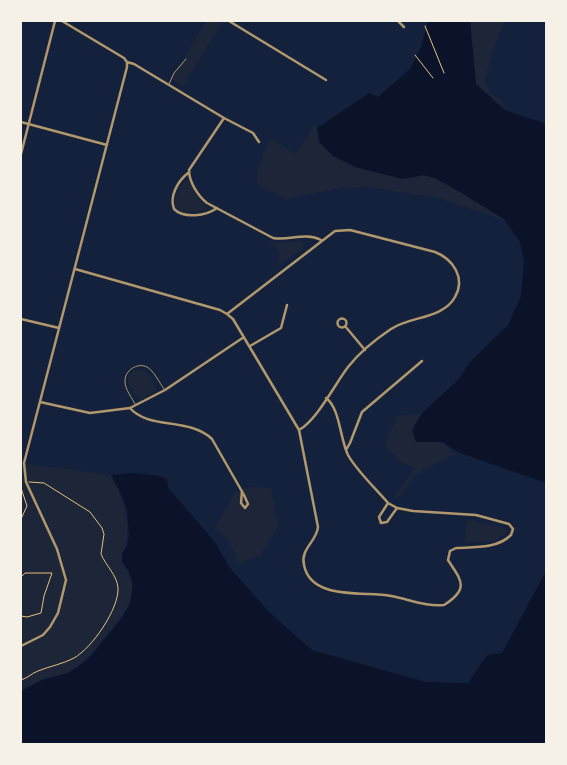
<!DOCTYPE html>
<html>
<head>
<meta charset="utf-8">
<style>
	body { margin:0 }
	#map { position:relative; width:567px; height:765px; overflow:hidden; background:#14213d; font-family:Merriweather,serif }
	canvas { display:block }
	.frame { position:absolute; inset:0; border:22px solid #f6f1e7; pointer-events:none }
</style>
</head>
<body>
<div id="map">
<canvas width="567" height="765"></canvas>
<div class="frame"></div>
</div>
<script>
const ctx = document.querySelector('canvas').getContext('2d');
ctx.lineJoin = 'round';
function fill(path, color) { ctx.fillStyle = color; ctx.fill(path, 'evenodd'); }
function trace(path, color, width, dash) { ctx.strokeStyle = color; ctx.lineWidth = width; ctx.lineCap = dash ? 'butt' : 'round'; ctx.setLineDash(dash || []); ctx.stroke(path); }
const green = new Path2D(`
	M206,21H217L221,24L183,86L170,78L173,77Z
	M470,21H505L498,35L484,82L492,95L501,99L505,110L476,84Z
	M316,122L317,132L355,167L403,179L424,175L435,178L465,195L504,219V220L435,197L366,187L341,188L286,199L257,184C257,167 262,154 271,139L296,154Z
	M186,181L189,182L200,200L210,209L187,213H184L176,208C172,199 178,187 186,181Z
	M299,241L304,243L303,248L279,265V250L269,244Z
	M134,370H143C151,375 154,381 156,390L142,399L136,396L128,384V376Z
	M422,413L412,430L442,442L455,454L416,474L398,498L394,497L415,468L400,462L385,445L397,416Z
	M21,463L111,475C128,508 132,527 122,562C144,592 126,612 106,636C95,649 86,661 71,671C62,676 50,676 41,680C34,683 28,688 21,692Z
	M247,487L271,488L278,527L260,556L239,563L227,539L215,528L234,494Z
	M467,520L502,527L506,529V534L495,541L465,543Z`);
const water = new Path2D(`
	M428,21H470L476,84L505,110L546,124V483L460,453L442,442H416L412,430L422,413L457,381L471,361L508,325L521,296L524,261L520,242L504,219L465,195L435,178L424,175L403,179L355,167L333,156L319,142L317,128L369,93L378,97L410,69L421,47Z
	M132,473L154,475L167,479L168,488L215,542L229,567L270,613L312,650L426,682L468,683L487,655L502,653L546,571V744H21V691L42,680L68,673L77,667L89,658L121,619L130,604L133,584L129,572L122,562V553L127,546L129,535L127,510L122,496L111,475Z`);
const path = new Path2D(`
	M425,26L444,73
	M415,55L433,78
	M21,488L27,506L21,519
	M21,577L25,573H52L44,596L41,613L27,617L21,616
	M21,680C28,678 32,673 38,671C50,666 63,664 74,658C92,648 119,609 118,588C117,575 106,566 101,554L104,534L102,528L90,512L44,483L29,482`);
const service = new Path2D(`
	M169,84L174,73L186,59
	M135,404C132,398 125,389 125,382C124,371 137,362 147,367C154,371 159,382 164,389`);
const minor = new Path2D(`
	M62,21L124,58L127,62L134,64L224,118L253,133L259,142
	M229,21L326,80
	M398,21L404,27
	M224,118L189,170C189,182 198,196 207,203L273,238C289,241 305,232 321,240
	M21,122L107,145
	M21,154L55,21
	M188,173C178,181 169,196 174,209C184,219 206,216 217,208
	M75,269L220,310L227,314L233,319L299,430L318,527C317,541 300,549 304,565C311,601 365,591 391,596C408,599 427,607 444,605C471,588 460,579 448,560L450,551L456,548C474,547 497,549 511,535L513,529L509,524L476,515L413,511L397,508L388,503C377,490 356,470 348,455C340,439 340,408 326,398
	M227,314L335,231L350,230L435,252C453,259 466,278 455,297C443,319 410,316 391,329C376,339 359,353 348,367C335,384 317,420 299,430
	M337.5 323a4.5 4.5 0 1 1 9 0a4.5 4.5 0 1 1-9 0Z
	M21,319L59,328
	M345,326L365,350
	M250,346L281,328L287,305
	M40,402L90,413L130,408L165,390L244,337
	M130,408C149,430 189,417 212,439L244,495L248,504L245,508L241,503L242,491
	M346,450L350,443L362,412L422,361
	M388,503L379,517L381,523L387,522L397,508
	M21,646L43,635L50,627L58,613L66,580L57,549L26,482L24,463L127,67V62`);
fill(green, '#1d2539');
fill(water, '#0b132b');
trace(path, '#e5c07b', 1);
trace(service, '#b1986c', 1);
trace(minor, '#b1986c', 2.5);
</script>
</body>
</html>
